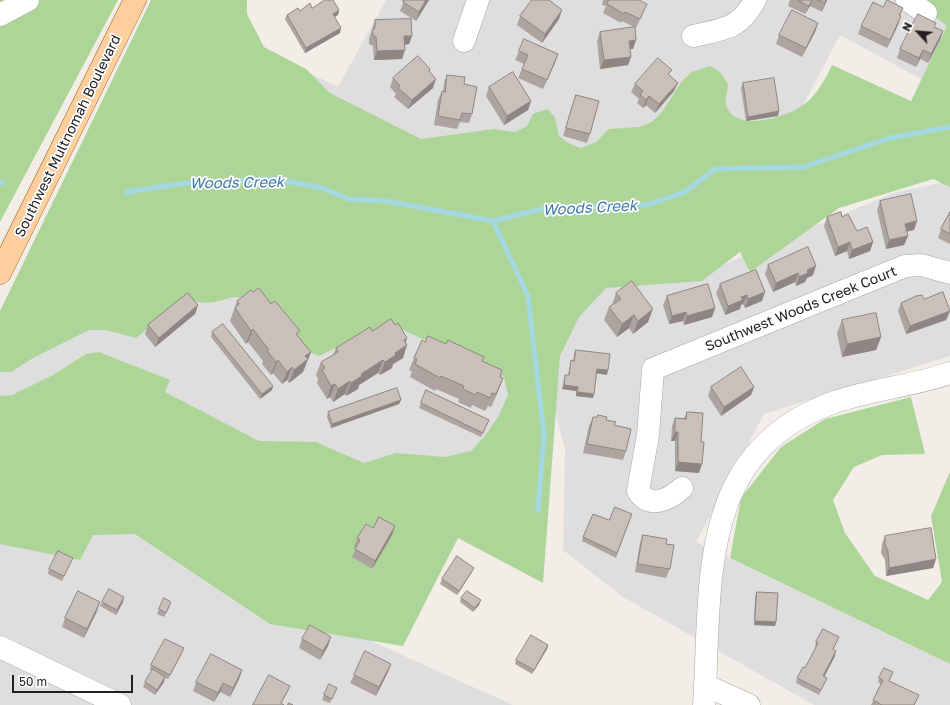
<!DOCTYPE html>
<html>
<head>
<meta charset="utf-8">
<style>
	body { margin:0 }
	#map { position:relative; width:950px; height:705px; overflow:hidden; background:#f2ede7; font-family:"Golos Text",sans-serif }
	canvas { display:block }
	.north { position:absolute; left:898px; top:12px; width:40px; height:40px; -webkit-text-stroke:3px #fff; paint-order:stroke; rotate:296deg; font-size:11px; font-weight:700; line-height:16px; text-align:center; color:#212121 }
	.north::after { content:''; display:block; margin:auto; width:14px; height:18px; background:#212121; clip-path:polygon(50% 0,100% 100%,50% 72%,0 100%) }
	.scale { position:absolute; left:12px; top:675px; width:121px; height:18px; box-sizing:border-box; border:2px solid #212121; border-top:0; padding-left:5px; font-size:12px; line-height:14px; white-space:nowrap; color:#212121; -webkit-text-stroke:3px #fff; paint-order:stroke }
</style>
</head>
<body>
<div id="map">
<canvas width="950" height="705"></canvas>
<div class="north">N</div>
<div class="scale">50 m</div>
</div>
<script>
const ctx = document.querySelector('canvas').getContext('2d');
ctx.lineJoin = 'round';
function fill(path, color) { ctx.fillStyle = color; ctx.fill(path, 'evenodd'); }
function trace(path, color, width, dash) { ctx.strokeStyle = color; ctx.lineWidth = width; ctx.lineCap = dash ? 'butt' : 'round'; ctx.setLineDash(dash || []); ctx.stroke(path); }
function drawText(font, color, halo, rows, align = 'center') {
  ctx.font = font + ' "Golos Text",sans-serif'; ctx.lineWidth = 3.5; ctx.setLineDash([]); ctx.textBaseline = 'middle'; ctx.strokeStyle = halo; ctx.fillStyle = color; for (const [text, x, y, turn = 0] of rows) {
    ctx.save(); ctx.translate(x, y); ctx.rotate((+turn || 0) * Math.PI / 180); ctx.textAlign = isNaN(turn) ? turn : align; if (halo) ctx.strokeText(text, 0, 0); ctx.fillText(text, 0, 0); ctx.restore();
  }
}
const residential = new Path2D(`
	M386,0H950V50L934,86L840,35L792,126L692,278L893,193L950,181V356L764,414L696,542L950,664V705H814L623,597L563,550L565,449L551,397L491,517L265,593L513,705H0V351L170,5L338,87Z`);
const forest = new Path2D(`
	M0,0H118L0,222Z
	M151,0H247V14L264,47L306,69L330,93L421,139L494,129L515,132L527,126L533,114L547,109L555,117L559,136L570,144L581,148L596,142L609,129L639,127L652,122L662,112L682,81L692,72L710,66L720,72L728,84C728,90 725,100 726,105C735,135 790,116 806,103C817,94 826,78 832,65L911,101L947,26L914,0H950V187L933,179L839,208L750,272L740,252L702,281L606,288L579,317L560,356L543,583L458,538L403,646L270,624L135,534L93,535L80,560L0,544V396L12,395L53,375L86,354L99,352L170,380L165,392L259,441L316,442L364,463L396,453L445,457L471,451L485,436L498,417L508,395L504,377L388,323L319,356L305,350L254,299L233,297L215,302L204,303L190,300L180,302L136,338L106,330H89L33,358L11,372H0V311Z
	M911,397L925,454L882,455L854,467L833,500L845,533L875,576L928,600L942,582L931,516L950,472V664L730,558L741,498L781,447L825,419Z`);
const stream = new Path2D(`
	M0,183H3
	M126,192L186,183L275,179L322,188L349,199L386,201L493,221L550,207L647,205L685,192L715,169L804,167L890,138L950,127
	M493,221L528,296L544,435L538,510`);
const minor = new Path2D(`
	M907,0L926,13
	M0,15L28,0
	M693,36C723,29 739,30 755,0
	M464,41L478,0
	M682,488C670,499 649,510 638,491L648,435L653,369L905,266L921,265L950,273
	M0,647L120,705
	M705,685L749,705
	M704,705C712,584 695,451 835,402C872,389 913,386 950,373`);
const major = new Path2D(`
	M0,273L135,0`);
const wall = new Path2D(`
	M401,0H429L416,21L400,11L404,1Z
	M603,0H640V1L643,13L636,28L622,21L621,23L603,13L606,6L602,5Z
	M790,0H827L822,12L810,6L805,14L788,6Z
	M883,7L903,8L900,16L898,25L887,48L858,34L861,26Z
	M312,8L339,10L338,15L335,17L340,33L305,53L285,19L287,15Z
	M520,16L559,19L542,43L517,25Z
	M375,20L412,36L409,44L405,45L402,59L374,60L373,46L369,44V39Z
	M818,23L815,32L802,57L776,44L779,35Z
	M935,27L943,31L940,40L928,63L920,59L916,67L897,58L900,49Z
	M600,32L636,40L633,49H630L631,57L628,65L600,69L597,41Z
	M519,51L555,63L543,89L518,78L524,64L515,60Z
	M429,72L433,88L408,109L394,97L396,94L390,87L393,78Z
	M447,75L464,84L472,114L469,123L460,122L457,129L434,125L438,100L442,91L443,92L444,83Z
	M670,76L674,91L655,113L646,105L643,108L637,103L639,99L631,92L635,84Z
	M743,83L778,116L746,121L741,88Z
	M489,87L531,101L528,110L504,125L486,96Z
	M576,95L590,134L587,143L563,136Z
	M880,201L917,221L914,230L906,231L908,236L904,245L886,249L877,210Z
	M950,212V244L938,238L941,229Z
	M827,217H842L857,231L873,242L870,251L849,259L847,251L835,256L824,226Z
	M768,265L813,275L807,278L805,282L796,286L795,282L773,292L765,274Z
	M720,284L762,301L745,308L743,304L741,305L740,309L725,315L716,293Z
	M616,293L648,322L633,334L629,328L617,337L604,320L609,307L612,305Z
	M667,296L715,308L712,317L684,325L683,321L669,324L663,305Z
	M924,299L950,311L946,320L906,334L898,311L901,303Z
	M237,301L298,336L311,352L303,372L289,383L287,380L282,384L273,373L271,375L262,364L263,361L248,342L246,344L230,321Z
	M198,305L195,314L155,347L145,334L148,325Z
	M842,320L881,337L876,350L842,357L837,333Z
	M372,331L406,342L403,358L393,364L392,368L380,375L378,373L359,385L358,389L346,396L345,394L333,402L330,397L327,399L317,383L318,379L316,375L321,362L333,355L336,348Z
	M212,332L273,386L272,390L260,399L211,337Z
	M425,342L482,361L500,377L503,378L498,391L491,407L488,406L485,411L472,405L471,408L458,402L459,399L436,389L435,391L410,377L412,372L409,370L414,358Z
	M576,350L607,375L597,373L593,398L576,396V391L562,389L564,379L565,375H568L571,360L573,361L574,354Z
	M711,387H754L751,395L721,416L708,396Z
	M401,400L399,404L331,428L327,417L328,412Z
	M421,403L487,424L481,437L419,408Z
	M687,412L701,442L699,473L675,471V441H671L672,426L675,418H684Z
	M593,417L606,420L614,425L626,451L623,460L583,453L589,426Z
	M632,514L616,558L582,541L583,537L609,520Z
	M395,526L392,535L372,569L352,557L356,548L354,547L357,538L373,528Z
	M643,535L666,544L670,569L666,578L635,572L640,543Z
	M885,536L936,559L933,568L886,576L885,560L881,553L882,544Z
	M73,558L62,581L48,574L49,569Z
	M472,572L457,595L440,584L442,579Z
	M757,592L776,622L775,626L754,625L755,597Z
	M461,598L479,605L473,612L460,602Z
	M102,602H123L116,615L100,606Z
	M170,606L164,617L157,614L159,609Z
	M97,611L84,638L62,627L65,618Z
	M302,639L328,646L320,660L299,648Z
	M837,641L833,649L835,656L824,677L827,678L819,695L796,683L797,678L805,668L816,647L815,646L816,642Z
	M548,645L547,649L532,674L515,664L516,660Z
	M182,653L168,679L165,678L164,682L155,695L143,687L145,682L152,671L150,670L151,665Z
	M391,664L388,672L376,696L350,683L354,675Z
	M242,670L239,679L230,697L220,692L214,702L193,691L196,682Z
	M879,678L890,681L917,700L914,705H871L881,684L878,682Z
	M337,688L330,703L322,700L324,695Z`);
const shadedWall = new Path2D(`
	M426,0H429L416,21L419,12Z
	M812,0L810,6L805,14Z
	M826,0H827L822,12Z
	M339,10L338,15L331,18L333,14Z
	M562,10L559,19L542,43L545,34Z
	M901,16L898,25L887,48L890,40Z
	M818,23L815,32L802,57L806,48Z
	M341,28L340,33L305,53L306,48Z
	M943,31L940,40L928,63L931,54Z
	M404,36H412L409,44L401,45Z
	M636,40L633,49H626L629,41Z
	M405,50L402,59L374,60L377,51Z
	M923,50L920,59L916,67L919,58Z
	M558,54L555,63L543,89L547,80Z
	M631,57L628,65L600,69L604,60Z
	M436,79L433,88L408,109L412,100Z
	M678,83L674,91L655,113L659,104Z
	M649,96L646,105L643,108L646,100Z
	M531,101L528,110L504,125L507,116Z
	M779,111L778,116L746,121L748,117Z
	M917,221L914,230L901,233L905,224Z
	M908,236L904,245L886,249L889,240Z
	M850,242L847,251L835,256L838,247Z
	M873,242L870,251L849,259L852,250Z
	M816,266L813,275L807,278L805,282L796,286L799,277L807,270Z
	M798,273L795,282L773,292L776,283Z
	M765,292L762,301L745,308L748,299Z
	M747,295L743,304L741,305L740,309L725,315L728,306L741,297Z
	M198,305L195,314L155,347L159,338Z
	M715,308L712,317L684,325L687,316Z
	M653,309L648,322L633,334L638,321Z
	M950,311L946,320L906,334L910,326Z
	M686,312L683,321L669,324L672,316Z
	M634,315L629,328L617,337L622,324Z
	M253,329L248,342L246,344L251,331Z
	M881,337L876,350L842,357L847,344Z
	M407,338L404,348L407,345L403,358L393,364L392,368L380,375L385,362L395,353L404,340Z
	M311,352L303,372L289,383L294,370L305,356Z
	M278,360L273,373L271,375L276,362Z
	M383,360L378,373L359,385L358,389L346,396L351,383L361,374Z
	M292,367L287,380L282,384L287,372Z
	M597,369L608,370L607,375L595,373Z
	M503,378L498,391L491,407L496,394Z
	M350,381L345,394L333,402L338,389Z
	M335,384L330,397L327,399L331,386Z
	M564,385L578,387L576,391L562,389Z
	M273,386L272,390L260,399L262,394Z
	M754,387L751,395L721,416L724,407Z
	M577,392L594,394L593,398L576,396Z
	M401,400L399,404L331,428L332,424Z
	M675,432H678L675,441H671Z
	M678,462L702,464L699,473L675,471Z
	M395,526L392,535L372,569L375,561Z
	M936,559L933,568L886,576L889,568Z
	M474,568L472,572L457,595L459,591Z
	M124,597L123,602L116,615L117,610Z
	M481,600L479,605L473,612L475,608Z
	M100,602L97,611L84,638L87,629Z
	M755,621L776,622L775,626L754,625Z
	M331,637L328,646L320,660L323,651Z
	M548,645L547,649L532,674L534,670Z
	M184,648L182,653L168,679L170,675Z
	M836,651L835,656L822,681L823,676Z
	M391,664L388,672L376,696L379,687Z
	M242,670L239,679L230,697L233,688Z
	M165,677L164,682L155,695L157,690Z
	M223,683L220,692L214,702L218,693Z
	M290,686L288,691L280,705Z`);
const building = new Path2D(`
	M325,0H333L339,10L333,14L341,28L306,48L287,15L298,8L300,11L310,3L312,8Z
	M404,0H426L419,12L403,2Z
	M532,0H549L562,10L545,34L520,16Z
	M609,0H639L647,4L640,19L625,12L624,14L607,4Z
	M798,0H812L809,6Z
	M818,0H826L825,3Z
	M887,0L903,8L899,15L901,16L890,40L861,26L873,2L883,7Z
	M792,10L818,23L806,48L779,35Z
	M918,14L936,23L934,27L943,31L931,54L923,50L919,58L900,49Z
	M411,19L412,36H404L405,50L377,51L376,37L373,35L372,31L375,28V20Z
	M635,27L636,40L629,41L631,57L604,60L600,32Z
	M524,39L558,54L547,80L522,69L528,55L519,51Z
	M418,56L430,69L429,71L436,79L412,100L398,88L400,86L393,78Z
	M658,58L672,70L668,74L678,83L659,104L649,96L646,100L640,95L643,91L635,84Z
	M513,72L531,101L507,116L489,87Z
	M447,75L465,77L464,84L477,87L472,114L462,113L460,120L438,116L442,91L445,92Z
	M774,78L779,111L748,117L743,83Z
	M576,95L599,101L590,134L566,128Z
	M911,194L917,221L905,224L908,236L889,240L880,201Z
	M841,212L842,217L848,214L857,231L867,227L873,242L852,250L850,242L838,247L827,217Z
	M950,212V234L941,229Z
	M808,247L816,266L807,270L808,273L799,277L798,273L776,283L768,265Z
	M756,270L765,292L748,299L747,295L741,297L743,300L728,306L720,284Z
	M632,281L653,309L638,321L634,315L622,324L609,307L621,299L616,293Z
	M708,284L715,308L687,316L686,312L672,316L667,296Z
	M259,288L271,304L275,301L300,331L296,334L311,352L305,356L308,359L294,370L292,367L287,372L278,360L276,362L267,351L269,350L253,329L251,331L235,308L239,304L237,301L251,290L253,292Z
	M943,292L950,311L910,326L901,303L916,296L922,295L924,299Z
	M188,293L198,305L159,338L148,325Z
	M876,313L881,337L847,344L842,320Z
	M391,319L395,325L398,323L407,338L404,340L407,345L395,353L396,355L385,362L383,360L361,374L362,376L351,383L350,381L338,389L335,384L331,386L322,370L325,368L321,362L338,352L336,348L370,327L372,331Z
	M223,324L273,386L262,394L212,332Z
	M428,336L446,344L448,340L484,357L482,361L502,370L500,377L503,378L496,394L492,393L490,398L477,392L476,395L463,389L464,386L441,376L440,378L415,364L417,359L414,358L422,340L425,342Z
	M576,350L610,354L608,370L597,369L594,394L577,392L578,387L564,385L565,375H569L571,360L574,361Z
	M741,367L754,387L724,407L711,387Z
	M397,388L401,400L332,424L328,412Z
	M426,390L489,420L483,433L421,403Z
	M687,412L703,413L701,442H704L702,464L678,462V432H675V418L686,419Z
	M598,415L607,417L606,420L616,422L614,425L631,429L626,451L587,444L593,417H597Z
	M615,507L632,514L617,553L583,537L593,514L609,520Z
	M379,517L395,526L375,561L355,549L360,540L357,538L366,524L373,528Z
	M931,528L936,559L889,568L888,551L885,544V536Z
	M643,535L667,539L666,544L674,545L670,569L638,564Z
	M58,551L73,558L64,576L49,569Z
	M457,556L474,568L459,591L442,579Z
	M109,589L124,597L117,610L102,602Z
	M78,591L100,602L87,629L65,618Z
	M467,591L481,600L475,608L461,598Z
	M757,592L778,593L776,622L755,621Z
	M164,598L171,602L166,613L159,609Z
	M310,625L331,637L323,651L302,639Z
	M823,629L839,637L833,649L836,651L823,676L827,678L821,690L797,678L803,667L805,668L818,643L816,642Z
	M531,635L548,645L534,670L516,660Z
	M165,639L184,648L170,675L151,665Z
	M365,651L391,664L379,687L354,675Z
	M211,654L242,670L233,688L223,683L218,693L196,682Z
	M884,668L893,672L889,681L919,695L914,705H882L873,700L883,680L879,678Z
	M153,669L165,677L157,690L145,682Z
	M269,675L290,686L281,703L284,705H253Z
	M329,684L337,688L332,699L324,695Z
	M289,703L293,705H288Z`);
const streetNames = [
	["Southwest Multnomah Boulevard",68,136,-64],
	["Southwest Woods Creek Court",801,309,-22]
];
const waterNames = [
	["Woods Creek",237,183,-1],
	["Woods Creek",590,208,-3]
];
fill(residential, '#dfdede');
fill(forest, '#aed598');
trace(stream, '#a4d9e3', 5);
trace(minor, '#a8a8a8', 23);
trace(major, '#9d5e00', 23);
trace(minor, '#fff', 22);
trace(major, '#ffce9e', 22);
fill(wall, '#aea49f');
fill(shadedWall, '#8d8682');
fill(building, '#cabfb9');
trace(building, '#8d8682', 1);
drawText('14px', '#212121', '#fff', streetNames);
drawText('italic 15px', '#3e7ba9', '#fff', waterNames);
</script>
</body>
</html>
